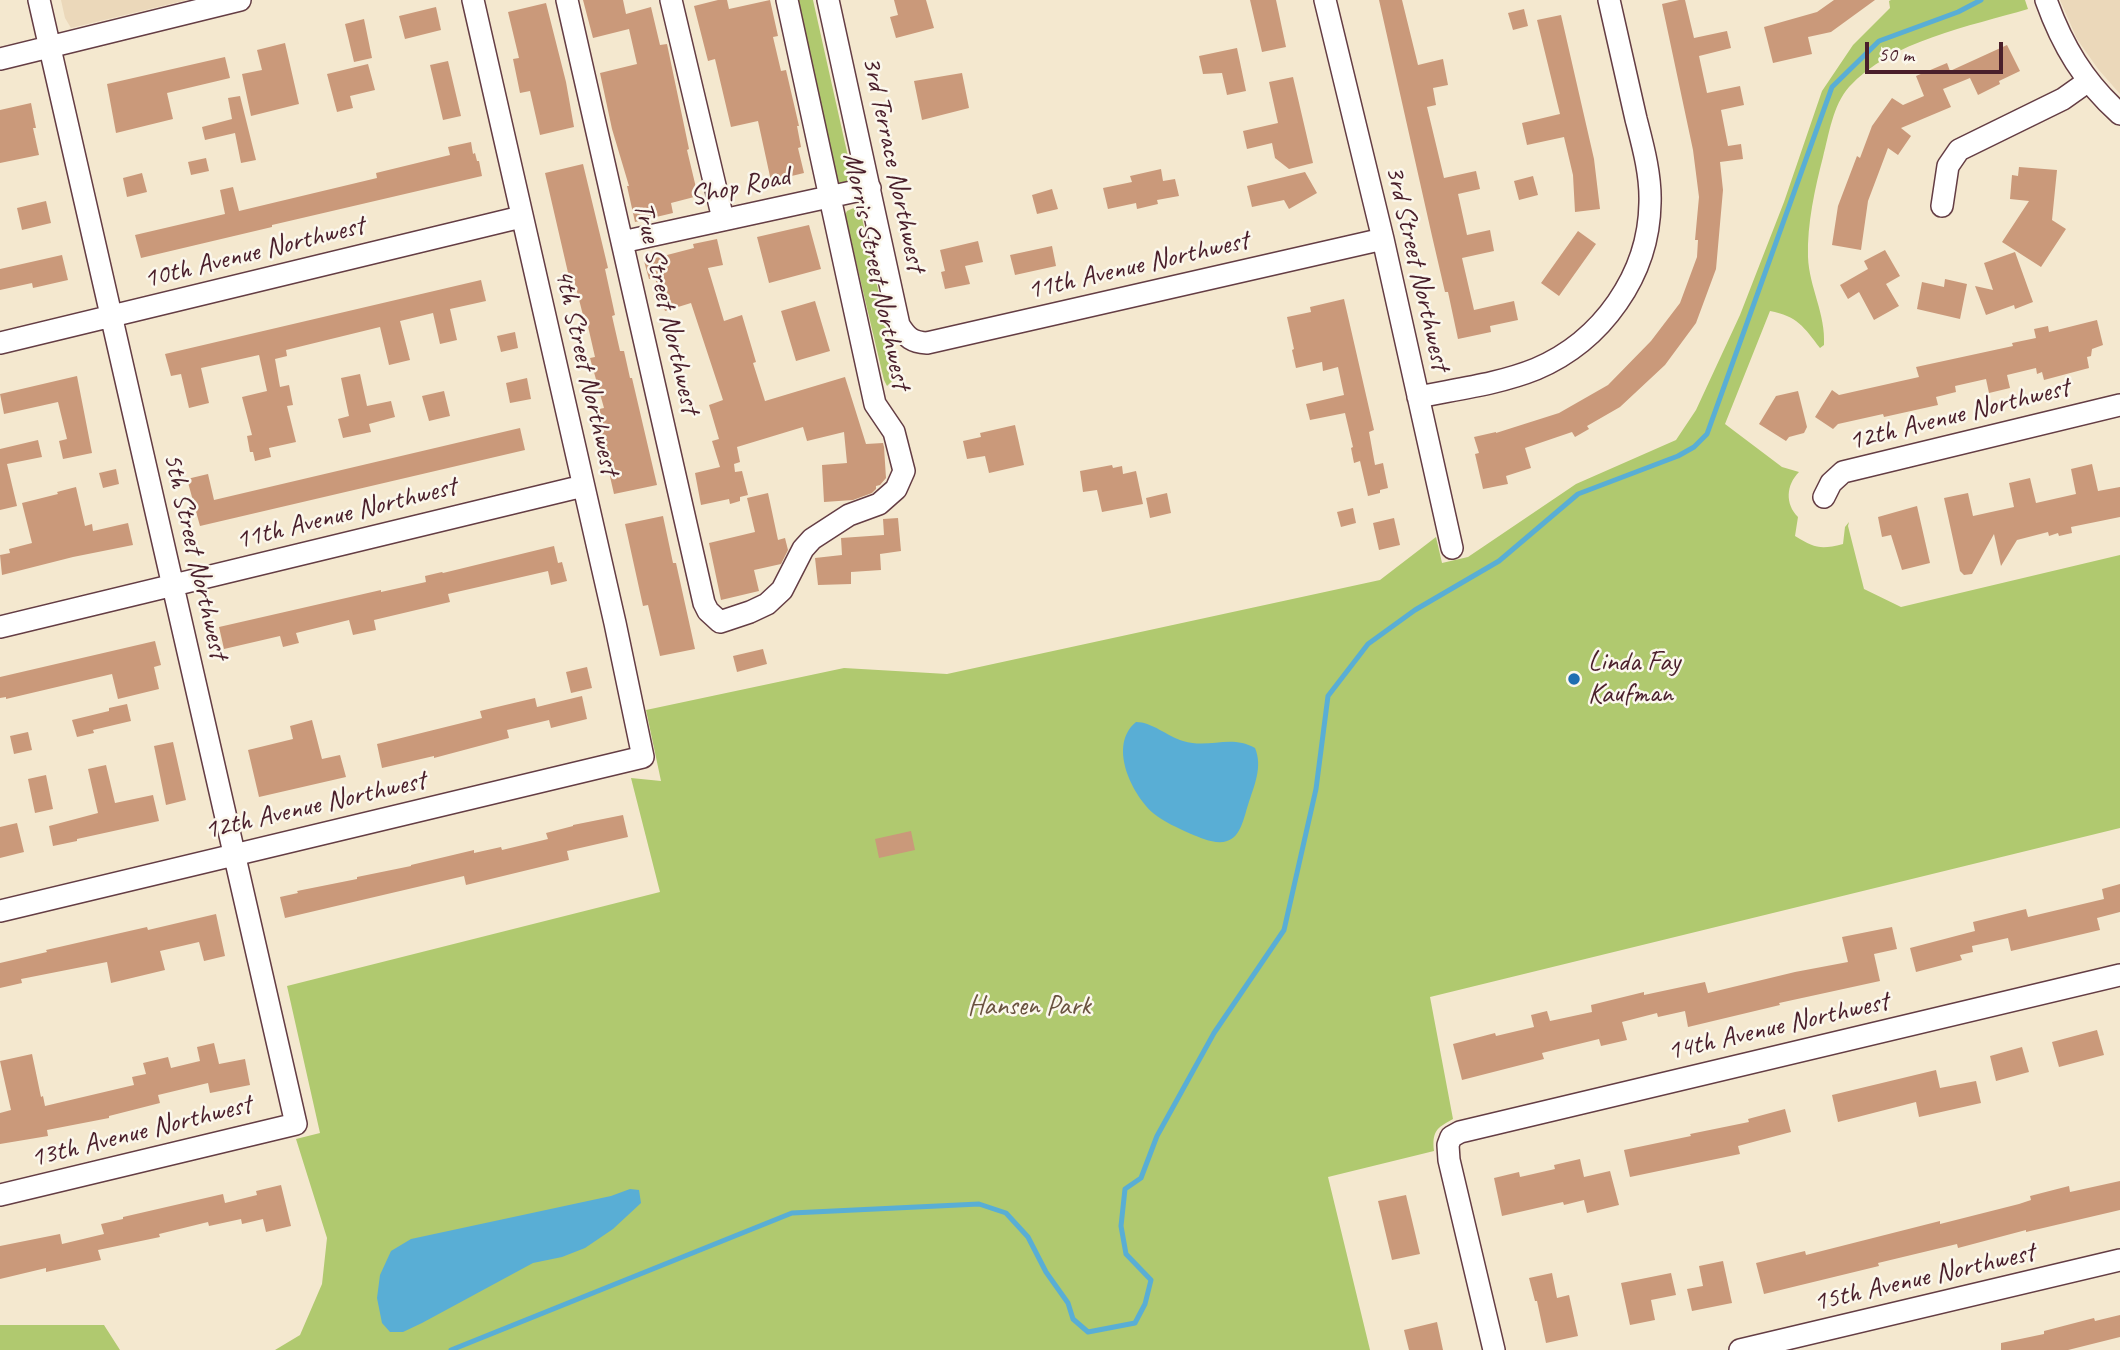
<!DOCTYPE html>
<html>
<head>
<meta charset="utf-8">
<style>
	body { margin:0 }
	#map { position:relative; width:2120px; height:1350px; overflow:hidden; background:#f4e8cf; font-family:Caveat,sans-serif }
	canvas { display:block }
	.scale { position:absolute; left:1865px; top:42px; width:138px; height:32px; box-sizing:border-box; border:4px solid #4a1f2b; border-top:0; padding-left:9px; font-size:21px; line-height:24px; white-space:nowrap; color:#4a1f2b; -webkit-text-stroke:5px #fbf7ec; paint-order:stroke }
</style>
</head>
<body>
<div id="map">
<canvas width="2120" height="1350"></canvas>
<div class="scale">50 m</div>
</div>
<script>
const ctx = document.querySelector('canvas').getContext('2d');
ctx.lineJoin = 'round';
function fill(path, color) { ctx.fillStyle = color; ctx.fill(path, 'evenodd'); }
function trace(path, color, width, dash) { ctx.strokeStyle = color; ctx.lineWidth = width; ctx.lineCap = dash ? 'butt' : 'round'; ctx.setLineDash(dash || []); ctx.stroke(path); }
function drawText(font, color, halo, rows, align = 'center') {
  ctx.font = font + ' Caveat,sans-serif'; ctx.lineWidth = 5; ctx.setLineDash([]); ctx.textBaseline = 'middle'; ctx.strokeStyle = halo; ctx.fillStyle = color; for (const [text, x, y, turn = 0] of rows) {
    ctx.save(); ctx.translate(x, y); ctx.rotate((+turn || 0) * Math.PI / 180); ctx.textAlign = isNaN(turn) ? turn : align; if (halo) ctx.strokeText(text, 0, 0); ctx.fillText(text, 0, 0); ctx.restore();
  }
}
const built = new Path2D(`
	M61,0H187L71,28L65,18Z
	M2060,0H2120V94L2098,69L2077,39Z`);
const green = new Path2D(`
	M796,0H813L853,179L842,184L837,181Z
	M1891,0H2025L2028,9C1971,26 1890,41 1849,87C1833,105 1829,134 1823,157C1815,188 1807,224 1808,257C1809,287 1826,314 1824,345L1820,348C1804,327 1797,316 1770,311L1725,424L1782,467L1799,472C1786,485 1785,504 1798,517L1795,536C1815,548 1820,550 1843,544L1845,527L1849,522L1848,526L1864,589L1901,607L2120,555V828L1430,997L1453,1119C1436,1128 1432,1132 1434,1151L1328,1177L1370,1350H275L300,1335L322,1284L327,1238L296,1139L320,1133L287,986L660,892L631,778L661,781L646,710L844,668L947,674L1380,580L1436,537L1442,563L1468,557L1576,484L1676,440L1696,410L1740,315L1784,202L1822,91L1853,45L1890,8L1889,1Z
	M856,207L860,209L889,339L893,380L887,386L884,380L845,215L847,211Z
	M0,1325H104L120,1350H0Z`);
const water = new Path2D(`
	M1136,722C1152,722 1167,736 1183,741C1210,749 1230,734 1255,748C1263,767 1254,786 1248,805C1244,817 1241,837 1227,841C1216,845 1201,838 1191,834C1178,828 1164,822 1153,813C1131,793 1108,745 1136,722Z
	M630,1189L639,1190L641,1203L613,1229L585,1248L562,1257L533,1263L422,1323L403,1332H390L382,1323L377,1298L380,1275L391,1251L411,1239L611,1196Z`);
const stream = new Path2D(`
	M451,1350L792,1213L979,1204L1006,1213L1028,1237L1046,1272L1068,1303L1073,1319L1088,1332L1135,1323L1145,1304L1151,1280L1126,1254L1121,1226L1125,1189L1141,1178L1157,1136L1214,1033L1284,930L1316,789L1328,696L1368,644L1415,610L1499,561L1578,494L1678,456L1694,447L1707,434L1832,87L1879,41L1958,12L1981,0`);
const building = new Path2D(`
	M583,0H623L626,14L651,7L660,45L667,44L689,149L687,150L698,196L671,203L673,213L635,222L627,186H629L612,129L600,73L637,64L629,29L593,38Z
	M718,0H727L729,9L770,0L778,36L773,37L781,71L786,70L799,126H797L801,147L798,148L804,173L771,181L758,121L731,127L715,59L708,61L694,6Z
	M894,0H926L934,28L896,38L890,17L898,15Z
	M1250,0H1276L1286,47L1262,52Z
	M1379,0H1402L1418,65L1443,59L1448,85L1433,88L1436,105L1427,107L1444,178L1476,171L1480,189L1458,194L1467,235L1490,230L1494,251L1462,258L1474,310L1514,301L1518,320L1490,326L1491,332L1458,339L1448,292H1445L1432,236Z
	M1679,0H1685L1694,38L1727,31L1731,48L1699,56L1707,93L1740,86L1744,105L1721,110L1728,146L1741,144L1743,159L1720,162L1723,190L1716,269L1696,323L1665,365L1620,407L1587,426L1589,429L1575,437L1572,432L1525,448L1531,468L1506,476L1508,484L1483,489L1475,454L1479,453L1474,437L1496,432V433L1559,413L1608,385L1651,341L1680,303L1697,257L1698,240H1695L1699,197L1693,150L1662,4Z
	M1834,0H1875L1831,32L1808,37L1812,54L1773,63L1764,27L1817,12Z
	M546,3L566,82L574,127L540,135L530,91L520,93L513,59L519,58L508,12Z
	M436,7L441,30L405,39L399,16Z
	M1524,9L1528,26L1513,30L1508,13Z
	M1561,15L1594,159L1600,209L1575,212L1573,175L1564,137L1527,145L1522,123L1560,114L1537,20Z
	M364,19L372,58L354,62L345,24Z
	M285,43L299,104L251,116L242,74L262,70L257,50Z
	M2007,45L2020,71L1999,81L2000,84L1978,95L1970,78L1943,89L1951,107L1901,128L1911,136L1898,155L1888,148L1868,201L1861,250L1832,245L1838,206L1857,156L1860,158L1872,126L1892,98L1903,105L1924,96L1916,76L1947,63L1950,71Z
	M1237,48L1246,91L1227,95L1222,73L1203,74L1199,56Z
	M225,57L230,78L167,93L173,119L116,133L107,84Z
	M448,61L461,116L443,120L430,65Z
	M368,64L375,90L350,96L353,108L337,112L327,74Z
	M962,73L969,108L922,120L914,81Z
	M1293,77L1313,163L1289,169L1275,158L1272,143L1247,149L1243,131L1278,123L1269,82Z
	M240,96L256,160L241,163L235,133L205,140L202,127L232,119L228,98Z
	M31,103L36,128H33L39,155L0,163V110Z
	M471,142L473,154L475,153L477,161H479L482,176L272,225V227L141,258L135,235L225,214L220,190L233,187L239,211L377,178L376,173L450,155L448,147Z
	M206,158L209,171L191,175L188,162Z
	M583,164L608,268L605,269L615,315L612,316L620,351H624L630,378H632L657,485L614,494L600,433L604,432L599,409L604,408L590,358L595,357L587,322L585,323L573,276L569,277L545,173Z
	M2019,167L2057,170L2052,220L2066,229L2041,267L2002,242L2029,201L2010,199L2012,175L2018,176Z
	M1161,169L1163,181L1175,179L1179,196L1157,200L1158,204L1137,209L1136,203L1108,209L1103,188L1132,182L1130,176Z
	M1305,172L1317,193L1289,209L1284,200L1252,207L1247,186Z
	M142,173L147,192L127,197L123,178Z
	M1533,176L1538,195L1519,200L1514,181Z
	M1052,189L1058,209L1037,214L1032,195Z
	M46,201L51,223L22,230L17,208Z
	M809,225L821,269L769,283L757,237Z
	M1578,231L1596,244L1559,296L1541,283Z
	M717,239L723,265L708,268L724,321L742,315L756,362L753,363L765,401L845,377L866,444L883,443L884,447L886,478L880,485L876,486V489L872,493L853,500L824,502L822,465L847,463L844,432L807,441L803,427L737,447L740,462L734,464L735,472L742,471L748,495L740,497V501L730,504L729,499L701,505L695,473L720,467L712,441L719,439L709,405L723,400L691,303L665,311L655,278L649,279L644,261L694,248L693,244Z
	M978,241L983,262L965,266L970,284L945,289L941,272L945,271L940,250Z
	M1052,246L1056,266L1015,275L1010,255Z
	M1885,250L1900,276L1886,284L1899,306L1874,320L1859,292L1848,299L1840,285L1868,269L1864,261Z
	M2015,252L2033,302L2015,309L2014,305L1986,315L1975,286L1993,290L1984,263Z
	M62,255L68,280L33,288L32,283L0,290V269Z
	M1945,279L1967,284L1960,319L1917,309L1922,282L1944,287Z
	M481,280L486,301L450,309L457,340L440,344L433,313L400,321L410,360L389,365L380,327L286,350L287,356L275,359L280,387L289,385L293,405L287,406L296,442L269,448L271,457L255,461L253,452H250L247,436L252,435L242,397L267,391L259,355L201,368L209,403L189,408L181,374L171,376L165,354Z
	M1344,299L1374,430L1369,432L1375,465L1383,463L1388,488L1380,490V493L1368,496L1360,461L1354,463L1351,448L1353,447L1345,413L1310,420L1306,404L1344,395L1338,367L1323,371L1322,362L1296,368L1292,350L1294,349L1287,317L1311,312L1310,307Z
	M815,301L830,351L796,361L781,311Z
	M2097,320L2103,345L2092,349L2091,356L2087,357L2089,368L2044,380L2042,372L2037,374L2036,368L2007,375L2010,388L1989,393L1986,379L1955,386L1956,392L1936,397L1938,405L1884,417L1883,414L1838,424L1833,429L1815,417L1832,390L1839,395L1919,377L1916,367L2013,346L2012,343L2036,338L2034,329L2048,326L2049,332Z
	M515,332L518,348L501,352L497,336Z
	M360,374L367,406L391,401L395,417L369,424L371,432L343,438L338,419L349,416L341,378Z
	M77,376L92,453L63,459L59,441L67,439L58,402L4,414L0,394Z
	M527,378L531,399L510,403L506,383Z
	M444,391L450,416L429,421L422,396Z
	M1798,391L1807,427L1804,433L1789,437L1786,441L1759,424L1776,396Z
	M1015,425L1024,465L989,473L985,456L967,459L963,441L981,437L980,433Z
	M520,428L525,450L200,526L187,479L208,474L214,500Z
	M38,440L42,457L7,464L17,506L0,510V449Z
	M2092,464L2098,491L2120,487V517L2071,527L2072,533L2059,536L2058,533L2049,536L2048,532L2017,540L2001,566L1994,534L1972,574L1964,575L1960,571L1944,498L1968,493L1973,516L2014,507L2009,483L2030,478L2036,503L2076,494L2071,469Z
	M1112,465L1113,468L1122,466L1123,474L1136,471L1143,504L1102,512L1097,490L1083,492L1080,471Z
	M116,469L119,484L103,488L99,473Z
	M76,487L85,526L92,524L93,531L128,523L133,545L73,557L2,575L0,555L10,553L9,549L32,543L22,503L58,494L57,492Z
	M768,493L778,540L785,538L788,550L781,564L754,570L759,591L721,600L709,543L755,532L747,498Z
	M1167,493L1171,513L1150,518L1146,498Z
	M1917,506L1930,563L1902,570L1891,535L1882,537L1878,517Z
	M1353,508L1356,523L1341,527L1337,512Z
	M663,516L673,563H676L695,649L660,656L648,605L643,606L625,524Z
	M898,518L901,551L880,554L881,570L851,572V584L818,585L815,558L842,555L841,538L884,535L883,519Z
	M1394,518L1400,545L1379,550L1373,523Z
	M554,546L558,563L562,562L567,581L551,585L548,571L448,594L450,602L374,620L376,630L353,635L349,620L296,633L299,643L283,647L280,636L224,649L219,627L381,590V592L426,582L425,576L442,572L443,573Z
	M155,641L161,665L154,667L159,689L118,699L112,674L6,699V697L0,698V677Z
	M763,649L767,664L737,672L733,656Z
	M587,667L592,688L571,693L566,672Z
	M582,696L587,719L551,728L549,720L507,730L509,738L434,758V756L382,768L377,744L482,718L480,711L535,698L537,707Z
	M127,704L131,721L93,730L94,733L77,737L72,720L109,711V708Z
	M312,720L322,759L340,755L346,777L259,797L248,750L293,739L290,726Z
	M28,732L32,750L14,754L10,736Z
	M173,742L186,800L166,805L154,746Z
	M106,765L115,803L153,795L159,821L77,839V841L53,846L49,826L98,813L88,769Z
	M46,775L53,809L35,813L28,779Z
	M623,815L628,837L567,851L569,860L466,885L464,876L285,918L280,897L298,893L297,891L357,879V877L411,866V865L474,850V853L501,847L502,850L548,839L546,833L573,826V825Z
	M17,823L24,852L0,858V827Z
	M911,831L915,850L879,858L875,839Z
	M2120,884V912L2097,918L2100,930L2011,951L2008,938L1972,946L1973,952L1960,955L1962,960L1916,972L1910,948L1975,931L1973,922L2026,909L2028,917L2104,899L2102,889Z
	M216,914L225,956L204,961L199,942L160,951L165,970L111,983L107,962L21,979L22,983L0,988V963L47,952L46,950L147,927L148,930Z
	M1892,927L1897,949L1874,954L1880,981L1779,1003L1780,1005L1688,1027L1685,1011L1658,1017L1657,1013L1622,1022L1627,1040L1601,1046L1599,1039L1542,1053L1544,1059L1462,1080L1453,1044L1495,1033L1496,1036L1534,1027L1531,1015L1547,1011L1550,1021L1592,1012L1591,1005L1644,992V995L1705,982L1708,993L1795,972L1848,962L1842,937Z
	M2097,1030L2104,1055L2059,1067L2052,1042Z
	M214,1043L219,1064L245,1059L250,1085L210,1093L208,1083L158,1095L160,1103L109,1116V1118L47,1130L48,1136L0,1144V1113L11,1110L0,1061L32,1054L41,1097L43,1096L45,1106L134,1085L132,1077L146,1074L143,1063L168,1057L171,1068L200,1061L197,1047Z
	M2022,1047L2029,1072L1996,1081L1990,1056Z
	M1936,1070L1940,1088L1976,1081L1981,1103L1919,1117L1916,1102L1838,1122L1832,1095Z
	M1785,1109L1791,1132L1738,1146L1740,1154L1630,1177L1624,1150L1691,1136L1690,1134L1749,1122L1748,1119Z
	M1580,1159L1584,1177L1610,1171L1619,1205L1587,1213L1584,1200L1564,1205L1563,1202L1502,1216L1494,1178L1519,1172L1520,1177L1555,1169L1554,1165Z
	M2120,1181V1210L2026,1232V1230L1958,1248L1957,1244L1878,1263L1879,1266L1764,1294L1756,1263L1805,1251L1806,1255L1940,1221V1224L2019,1204L2031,1200L2030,1196L2069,1186L2070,1192Z
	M281,1185L291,1226L266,1232L263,1219L242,1224L241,1219L209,1226L208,1222L159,1234L160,1237L98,1250L101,1260L46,1272V1268L0,1279V1246L60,1234L62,1244L104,1234L101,1224L123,1219V1217L223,1194L225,1203L257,1195L256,1191Z
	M1406,1195L1420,1254L1392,1260L1378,1201Z
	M1723,1261L1732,1303L1692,1311L1687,1289L1703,1286L1699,1266Z
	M1552,1273L1557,1298L1569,1295L1578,1336L1546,1343L1537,1301H1535L1529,1278Z
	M1671,1273L1676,1295L1651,1300L1655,1320L1630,1325L1621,1283Z
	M2120,1315V1337L2068,1350H2001V1343L2044,1334V1331L2094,1318L2095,1321Z
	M1437,1322L1443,1350H1409L1404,1330Z`);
const minor = new Path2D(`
	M567,0L704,603L708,611L720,622L750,612L767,604L782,590L803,549L812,539L849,515L879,504L896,489L904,471L894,432L875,404L787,0
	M671,0L723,219
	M828,0L899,325C907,338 912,342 927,343L1383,239
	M1325,0L1383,239L1452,548
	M2046,0C2062,45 2084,82 2120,114
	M0,59L240,0
	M1942,206L1948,166L1959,150L2063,99L2087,82
	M622,242L870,188
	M0,343L521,217
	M1418,397C1457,389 1499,384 1536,369C1602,341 1649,275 1650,203C1651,175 1643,146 1636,119C1627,79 1618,40 1609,0
	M1824,497L1831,483L1843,472L2120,405
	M0,627L583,486
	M0,911L643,757L615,623L473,0
	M0,1195L296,1124L39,0
	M1494,1350L1449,1160L1448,1145L1451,1137L1460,1132L2120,975
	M1740,1350L2120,1260`);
const markers = [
	[1574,679,7,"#1f6fb2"]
];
const streetNames = [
	["3rd Terrace Northwest",893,164,78],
	["Shop Road",740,187,-12],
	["10th Avenue Northwest",254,253,-14],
	["11th Avenue Northwest",1138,266,-13],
	["3rd Street Northwest",1417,268,77],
	["Morris Street Northwest",876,271,78],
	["True Street Northwest",666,308,77],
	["4th Street Northwest",586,372,77],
	["12th Avenue Northwest",1959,415,-14],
	["11th Avenue Northwest",346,514,-14],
	["5th Street Northwest",195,556,77],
	["12th Avenue Northwest",315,806,-13],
	["14th Avenue Northwest",1778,1027,-13],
	["13th Avenue Northwest",141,1132,-14],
	["15th Avenue Northwest",1924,1278,-13]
];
const poiNames = [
	["Linda Fay",1588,663],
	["Kaufman",1588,695]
];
const parkNames = [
	["Hansen Park",1029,1007]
];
fill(built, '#ebd8ba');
fill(green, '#b0c96f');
fill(water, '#59aed5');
trace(stream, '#59aed5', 5);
fill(building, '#ca997a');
trace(minor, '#643d44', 24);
trace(minor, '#fff', 21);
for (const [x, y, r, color] of markers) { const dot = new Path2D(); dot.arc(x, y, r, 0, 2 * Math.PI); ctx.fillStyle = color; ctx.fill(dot); trace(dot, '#fbf7ec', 2.5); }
drawText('28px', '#4a1f2b', '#fbf7ec', streetNames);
drawText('28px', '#4a1f2b', '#fbf7ec', poiNames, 'left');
drawText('28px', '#69523f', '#fbf7ec', parkNames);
</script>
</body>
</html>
